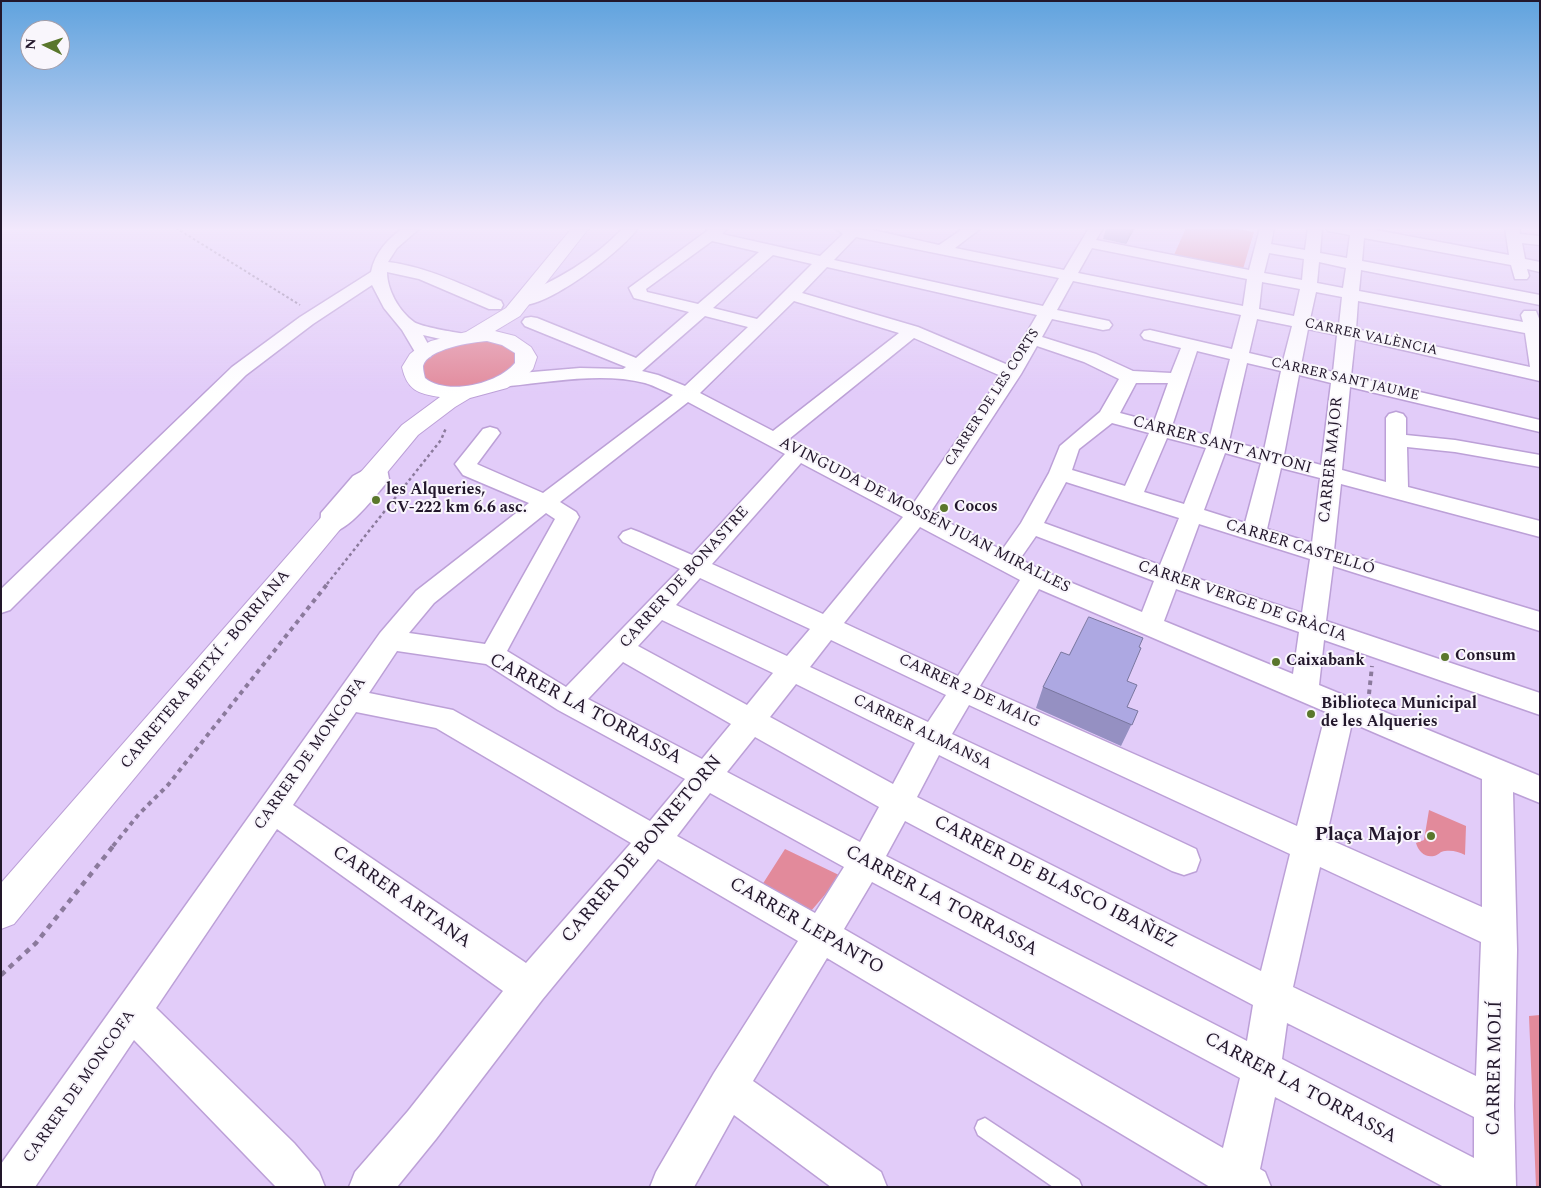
<!DOCTYPE html>
<html>
<head>
<meta charset="utf-8">
<style>
	body { margin:0 }
	#map { position:relative; width:1541px; height:1188px; overflow:hidden; background:#e2ccf9; font-family:Spectral,serif }
	canvas { display:block }
	.frame { position:absolute; inset:0; border:2px solid #22172b; pointer-events:none }
	.north { position:absolute; left:20px; top:20px; width:50px; height:50px; box-sizing:border-box; background:#f9f6fc; border:1px solid #a39da8; border-radius:50%; rotate:274deg; font-size:14px; font-weight:700; line-height:20px; text-align:center; color:#22172b }
	.north::after { content:''; display:block; margin:auto; width:18px; height:22px; background:#5a772c; clip-path:polygon(50% 0,100% 100%,50% 72%,0 100%) }
</style>
</head>
<body>
<div id="map">
<canvas width="1541" height="1188"></canvas>
<div class="frame"></div>
<div class="north">N</div>
</div>
<script>
const ctx = document.querySelector('canvas').getContext('2d');
ctx.lineJoin = 'round';
function fill(path, color) { ctx.fillStyle = color; ctx.fill(path, 'evenodd'); }
function trace(path, color, width, dash) { ctx.strokeStyle = color; ctx.lineWidth = width; ctx.lineCap = dash ? 'butt' : 'round'; ctx.setLineDash(dash || []); ctx.stroke(path); }
function drawText(font, color, halo, rows, align = 'center') {
  ctx.font = font + ' Spectral,serif'; ctx.lineWidth = 4; ctx.setLineDash([]); ctx.textBaseline = 'middle'; ctx.strokeStyle = halo; ctx.fillStyle = color; for (const [text, x, y, turn = 0] of rows) {
    ctx.save(); ctx.translate(x, y); ctx.rotate((+turn || 0) * Math.PI / 180); ctx.textAlign = isNaN(turn) ? turn : align; if (halo) ctx.strokeText(text, 0, 0); ctx.fillText(text, 0, 0); ctx.restore();
  }
}
const green = new Path2D(`
	M1186,228H1232L1254,232L1243,269L1173,257Z
	M485,340C563,352 473,409 425,379L421,366C435,344 462,344 485,340Z
	M1429,810L1466,826L1465,855C1459,852 1453,850 1445,851C1440,851 1439,855 1434,856C1425,858 1418,851 1416,843L1424,840Z
	M785,849L841,876L799,925L755,896Z
	M1540,1015V1187H1536L1529,1016Z`);
const pathFar3 = new Path2D(`
	M176,228L300,305`);
const pathFar2 = new Path2D(`
	M327,584L441,440L446,428`);
const pathFar1 = new Path2D(`
	M1369,694L1372,666
	M113,846L139,814L168,785L328,583`);
const path = new Path2D(`
	M1,975L36,943L114,845`);
const lane = new Path2D(`
	M381,461L386,464L389,479L388,481C375,496 344,539 322,533L320,530L321,513L353,476ZM377,471L378,479L348,514L332,522C333,503 361,480 377,471Z
	M985,1118L1079,1180L1082,1187H1053L978,1135L975,1128L978,1121Z`);
const street = new Path2D(`
	M403,228H420L397,248L388,262C428,267 465,286 501,301L503,305L501,309H489L419,279L387,272C387,290 399,311 414,322C421,327 454,332 464,334L467,338L464,342L458,343L423,335L433,353L430,357L424,358L418,357L402,330L384,308L372,285L313,324L246,375L10,610L1,613V589L232,367L300,317L371,272C375,252 388,239 403,228Z
	M623,228H638C622,251 544,311 517,305L515,301L517,297C557,280 593,260 623,228Z
	M711,228H728L722,234L820,256L843,234L835,228H864L939,245L964,228H981L955,248L1064,270L1089,228H1103L1096,240L1249,270L1260,228H1274L1271,244L1305,250L1308,228H1322L1320,253L1347,258L1350,235L1328,231L1326,228H1365L1509,255L1505,228H1519L1520,234L1540,236V245L1522,243L1525,259L1540,262V272L1527,269L1529,276L1527,279H1515L1511,265L1364,238L1362,261L1540,295V305L1361,270L1359,291L1523,322L1521,315L1524,311H1536L1540,321V381L1355,339L1351,376L1540,420V432L1350,387L1342,470L1386,482V418L1389,414L1396,412L1403,414L1406,418V435L1455,440L1540,455V467L1455,452L1407,447L1408,487L1540,521V537L1341,484L1334,550L1540,612V631L1333,566L1326,621L1540,693V715L1324,640L1319,685L1540,776V803L1513,792L1517,950L1514,1106L1516,1187H1444L1275,1097L1260,1169L1265,1172L1271,1187H1210L827,958L753,1081L881,1172L887,1187H831L734,1115L694,1187H650L656,1172L714,1073L798,941L658,859L542,1000L436,1139L397,1187H349L355,1172L408,1111L503,991L277,829L156,1008L294,1143L319,1172L325,1187H276L134,1040L35,1187H1V1164L380,633L416,591L529,503L463,475L455,464L483,429L490,427L497,429L500,433L477,464L479,465L543,493L673,395C664,391 655,386 645,383C602,372 552,382 509,386L502,384L500,380L502,376L509,374L580,368L623,369L626,367L525,326L522,322L525,318L531,317L537,318L636,358L689,312L634,298L629,288ZM856,237L1059,278L1043,306L834,260ZM712,241L759,252L698,304L647,292L646,289ZM1092,248L1247,279L1243,306L1078,273ZM1269,253L1304,259L1302,280L1264,273ZM773,255L812,264L757,319L713,308ZM1319,262L1346,268L1343,288L1317,283ZM827,267L1037,315L1008,365L918,327L802,293ZM1073,281L1241,315L1232,349L1150,330L1144,331L1141,335L1144,339L1181,348L1171,373L1133,371L1096,354L1042,337L1052,319L1103,330L1109,329L1112,325L1109,321L1057,310ZM1262,282L1300,289L1294,316L1259,309ZM1316,292L1342,297L1339,325L1310,319ZM794,301L899,333L773,431L700,393ZM1358,301L1525,333L1530,367L1356,329ZM705,316L748,327L685,386L658,375L642,371ZM1257,319L1292,326L1283,361L1249,353ZM1308,329L1337,335L1333,372L1301,365ZM914,338L1001,376L913,504L789,439ZM1037,346L1084,362L1119,379L1100,412L1060,446L1049,473L1021,523L1002,550L930,513L1021,374ZM1197,351L1230,359L1210,436L1172,426ZM1247,363L1281,371L1264,450L1229,441ZM1299,375L1331,383L1321,465L1284,455ZM1136,383H1168L1154,422L1120,413ZM688,402L785,454L692,555L639,532L631,529L623,532L619,537L623,542L680,569L566,687L507,651L579,517L576,512L560,502ZM1112,423L1149,433L1125,486L1072,470L1079,449ZM1167,438L1206,448L1184,504L1144,492ZM1225,453L1261,463L1245,523L1204,510ZM801,463L903,517L823,614L712,564ZM1281,468L1320,478L1312,543L1267,529ZM1066,482L1179,518L1160,565L1044,523ZM546,513L555,519L485,644L409,633L434,603ZM1199,524L1310,559L1302,613L1181,573ZM920,527L1020,580L958,676L844,623ZM1036,536L1154,581L1142,612L1043,571L1020,559ZM700,578L810,629L787,656L676,605ZM1039,589L1326,712L1297,826L980,686ZM1176,589L1299,632L1293,674L1164,621ZM662,620L773,673L747,705L638,646ZM831,640L946,695L928,722L810,667ZM397,651L486,664L558,710L685,779L650,821L453,710L369,693ZM623,662L731,724L702,759L588,699ZM796,684L915,743L893,784L770,717ZM969,705L1290,854L1261,971L917,797L939,755L1172,871L1184,875L1196,871L1200,860L1196,849L952,734ZM356,712L436,728L631,843L526,963L293,805ZM1352,723L1482,779V907L1326,838ZM755,737L879,807L860,842L727,772ZM710,793L844,867L815,913L677,836ZM905,821L1253,1005L1247,1041L886,856ZM1320,867L1481,942L1476,1076L1293,987ZM872,882L1240,1078L1223,1148L844,929ZM1287,1023L1474,1117V1158L1282,1059Z`);
const secondary = new Path2D(`
	M572,228H589L520,316L495,331L515,336L531,347L537,357L533,369L526,376L507,388L470,398L455,407L418,435L14,924L1,929V883L402,425L440,397C418,394 407,390 402,367L410,354L419,347L431,341L466,332L506,308ZM487,341L502,345L515,353V363C498,384 447,396 425,378C424,374 423,370 423,366C427,349 472,342 487,341Z`);
const wall = new Path2D(`
	M1106,228H1135L1126,244L1103,239Z
	M1139,647L1127,681V707L1138,711L1121,746L1036,708L1043,687L1069,655Z`);
const shadedWall = new Path2D(`
	M1132,228H1135L1126,244L1130,230Z`);
const building = new Path2D(`
	M1118,228H1132L1130,230Z
	M1089,617L1143,638L1139,647L1141,648L1127,681L1137,685L1127,707L1138,711L1132,725L1043,687L1061,652L1069,655Z`);
const markers = [
	[376,500,5,"#5a772c"],
	[944,508,5,"#5a772c"],
	[1445,657,5,"#5a772c"],
	[1276,662,5,"#5a772c"],
	[1311,714,5,"#5a772c"],
	[1431,836,5,"#5a772c"]
];
const farStreetnames = [
	["CARRER VALÈNCIA",1371,338,12],
	["CARRER SANT JAUME",1345,380,13],
	["CARRER DE LES CORTS",993,398,-57]
];
const streetNames = [
	["CARRER SANT ANTONI",1222,446,15],
	["CARRER MAJOR",1332,460,-84],
	["AVINGUDA DE MOSSÉN JUAN MIRALLES",924,516,27],
	["CARRER CASTELLÓ",1300,548,17],
	["CARRER DE BONASTRE",685,578,-48],
	["CARRER VERGE DE GRÀCIA",1242,602,19],
	["CARRETERA BETXÍ - BORRIANA",206,670,-50],
	["CARRER 2 DE MAIG",969,692,25],
	["CARRER ALMANSA",922,733,26],
	["CARRER DE MONCOFA",311,754,-55],
	["CARRER DE MONCOFA",80,1087,-55]
];
const poiNames = [
	["les Alqueries,",386,491],
	["CV-222 km 6.6 asc.",386,509],
	["Cocos",954,508],
	["Consum",1455,657],
	["Caixabank",1286,662],
	["Biblioteca Municipal",1321,705],
	["de les Alqueries",1321,723]
];
const nearStreetnames = [
	["CARRER LA TORRASSA",585,710,28],
	["CARRER DE BONRETORN",643,850,-50],
	["CARRER DE BLASCO IBAÑEZ",1055,883,27],
	["CARRER ARTANA",401,898,35],
	["CARRER LA TORRASSA",941,902,28],
	["CARRER LEPANTO",806,927,30],
	["CARRER MOLÍ",1496,1068,-89],
	["CARRER LA TORRASSA",1300,1089,28]
];
const nearPoinames = [
	["Plaça Major",1421,836]
];
fill(green, '#e28a9b');
trace(lane, '#bca0d7', 3);
trace(street, '#bca0d7', 3);
trace(secondary, '#bca0d7', 2);
trace(pathFar3, '#8b7a9c', 2, [2.5, 2.5]);
trace(pathFar2, '#8b7a9c', 2.5, [3, 3]);
trace(pathFar1, '#8b7a9c', 4, [4.5, 4.5]);
trace(path, '#8b7a9c', 4.5, [5.5, 5.5]);
fill(lane, '#fff');
fill(street, '#fff');
fill(secondary, '#fff');
fill(wall, '#9590c2');
fill(shadedWall, '#79769e');
fill(building, '#ada8e2');
trace(building, '#79769e', 1);
const sky = ctx.createLinearGradient(0, 0, 0, 394);
sky.addColorStop(0, '#60a3de');
sky.addColorStop(0.58, '#f2e8fc');
sky.addColorStop(1, '#f2e8fc00');
ctx.fillStyle = sky;
ctx.fillRect(0, 0, 1541, 394);
for (const [x, y, r, color] of markers) { const dot = new Path2D(); dot.arc(x, y, r, 0, 2 * Math.PI); ctx.fillStyle = color; ctx.fill(dot); trace(dot, '#f9f6fc', 2); }
drawText('14px', '#22172b', '#f9f6fc', farStreetnames);
drawText('16px', '#22172b', '#f9f6fc', streetNames);
drawText('bold 16px', '#22172b', '#f9f6fc', poiNames, 'left');
drawText('19px', '#22172b', '#f9f6fc', nearStreetnames);
drawText('bold 19px', '#22172b', '#f9f6fc', nearPoinames, 'right');
</script>
</body>
</html>
